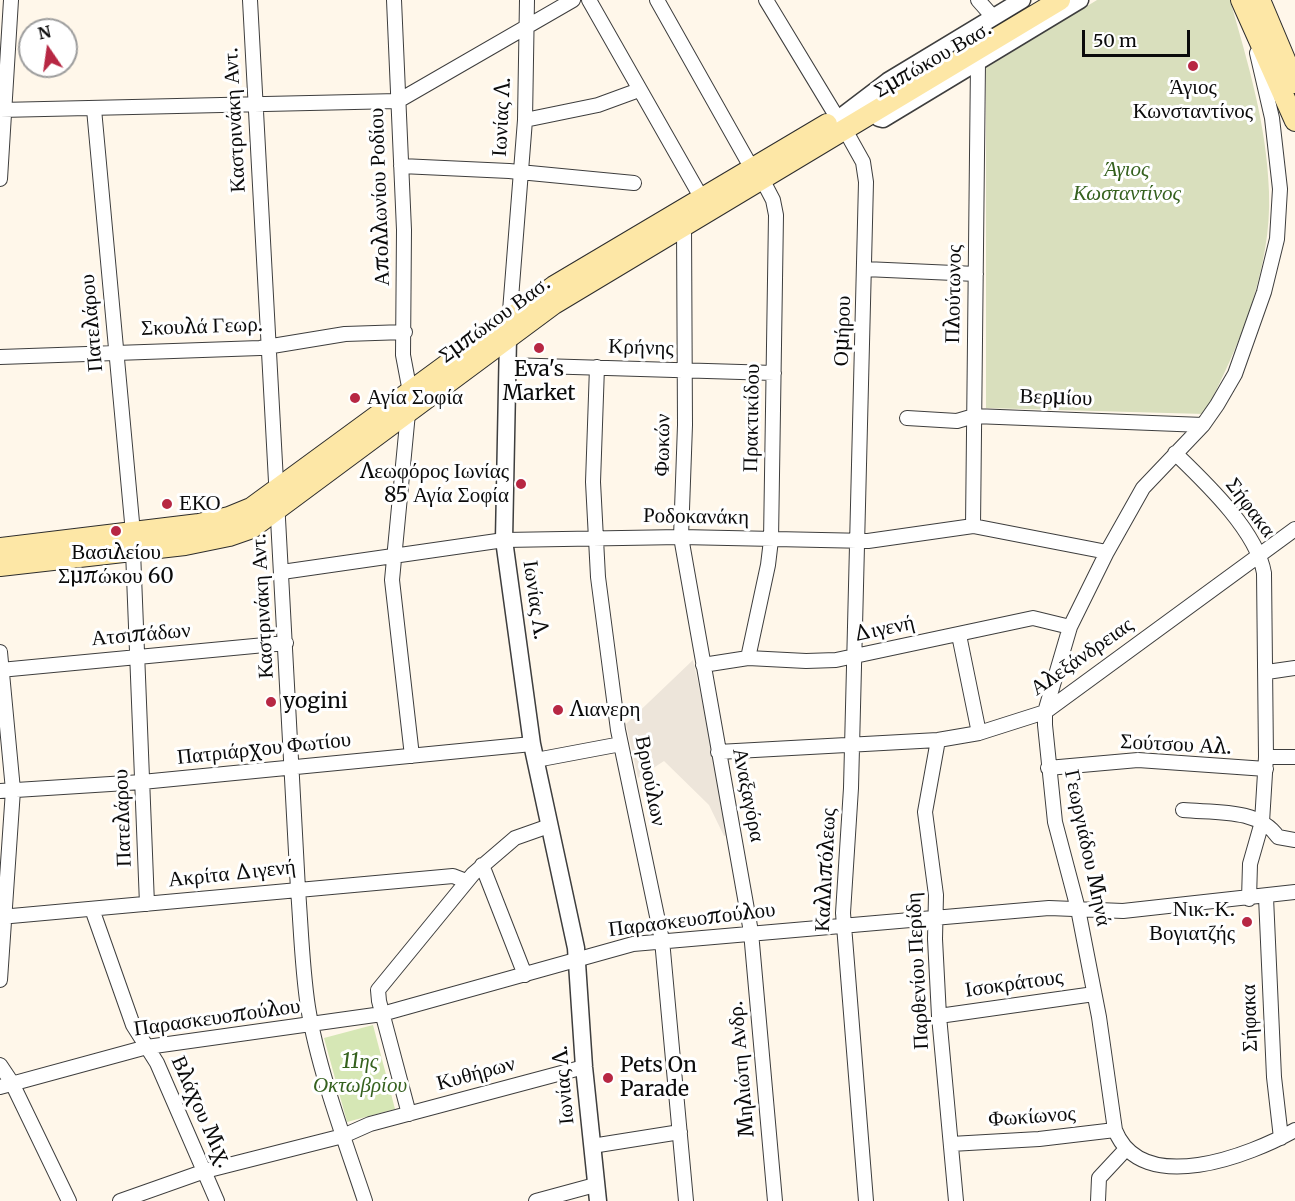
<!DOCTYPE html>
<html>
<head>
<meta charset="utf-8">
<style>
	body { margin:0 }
	#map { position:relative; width:1295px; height:1201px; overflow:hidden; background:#fff7ea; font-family:Merriweather,serif }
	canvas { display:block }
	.north { position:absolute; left:18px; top:18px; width:60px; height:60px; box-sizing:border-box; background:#fff; border:2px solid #9d9d9d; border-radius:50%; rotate:347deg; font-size:16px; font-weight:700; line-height:24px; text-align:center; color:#0b0b0b }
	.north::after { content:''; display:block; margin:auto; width:21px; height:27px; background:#b72743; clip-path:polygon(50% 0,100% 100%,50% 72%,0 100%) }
	.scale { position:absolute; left:1082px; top:30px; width:108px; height:27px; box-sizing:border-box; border:3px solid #0b0b0b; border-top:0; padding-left:8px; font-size:18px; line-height:21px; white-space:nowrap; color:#0b0b0b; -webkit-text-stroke:4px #fff; paint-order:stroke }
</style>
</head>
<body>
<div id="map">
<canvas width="1295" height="1201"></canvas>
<div class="north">N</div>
<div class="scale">50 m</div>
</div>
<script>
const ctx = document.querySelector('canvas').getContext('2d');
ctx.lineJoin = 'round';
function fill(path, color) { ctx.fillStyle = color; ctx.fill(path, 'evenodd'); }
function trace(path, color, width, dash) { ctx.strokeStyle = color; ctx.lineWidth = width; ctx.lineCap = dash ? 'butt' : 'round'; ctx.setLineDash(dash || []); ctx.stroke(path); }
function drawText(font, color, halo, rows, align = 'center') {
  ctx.font = font + ' Merriweather,serif'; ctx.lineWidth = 6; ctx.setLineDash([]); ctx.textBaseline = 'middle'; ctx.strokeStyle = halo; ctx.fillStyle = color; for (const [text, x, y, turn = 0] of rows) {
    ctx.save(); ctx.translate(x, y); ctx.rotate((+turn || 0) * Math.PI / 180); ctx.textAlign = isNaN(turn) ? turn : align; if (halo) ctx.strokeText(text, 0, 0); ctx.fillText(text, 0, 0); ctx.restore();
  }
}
const green = new Path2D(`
	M373,1025L395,1109L347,1122L324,1038Z`);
const cemetery = new Path2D(`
	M1097,0H1230C1248,63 1267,126 1269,192C1272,268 1239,348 1204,414L986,408V68Z`);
const plaza = new Path2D(`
	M693,660L732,834L724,836L709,805L664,761L638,778L626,724Z`);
const minor = new Path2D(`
	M250,0L298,889C301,928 302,968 308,1007C318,1069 345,1141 365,1201
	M394,0L404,230L403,355L410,392
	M589,0L701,197
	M657,0L751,167
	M766,0L838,119
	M978,0L993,17
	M1257,53L1272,118L1280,189L1277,239L1264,292L1235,374L1217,405L1203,425L1143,488L1107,552L1070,627L1045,712V725L1055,822L1078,909L1099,1017L1115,1130C1142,1198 1251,1155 1295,1130
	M94,109L133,533
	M0,110L398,101L573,0
	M525,120L598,105L639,90
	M844,128L863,162L866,182L851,788L843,913L866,1201
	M401,166L509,171L634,183
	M0,179L11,0
	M684,225L685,425L681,537L751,932L775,1201
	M865,269L976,274
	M509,324L525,120L527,0
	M0,357L260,348L345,334L405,332
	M507,365L774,373
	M597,367L593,482L598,577L618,730L662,940L686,1201
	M408,413L392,580L412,756
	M907,418L957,421L974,416L1203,425
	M1175,453C1205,482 1257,531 1264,573L1266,757L1262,822L1250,864L1249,899
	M973,526L978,62
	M133,551L147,904
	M282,572L504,540L681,537L868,541L973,526L1107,552
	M959,635L979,733
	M0,652L13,790L0,980
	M748,658L768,565L771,540L776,215L773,200L762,179
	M703,665L748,658L806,661L836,660L1033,618L1070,627
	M0,670L286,643
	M1267,672L1295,668
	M938,740L925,812L936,895L935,939L939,1016L956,1201
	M718,752L938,740L979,733L1045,712L1295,529
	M1266,757H1295
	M536,760L621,744
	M1048,768L1138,760L1266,769
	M0,791L142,782L532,744
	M1183,810C1215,813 1258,808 1278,837L1295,840
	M482,865L525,975
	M1266,897L1274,1077L1281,1138
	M92,909L133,1025L157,1063L217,1201
	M0,917L453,876L466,881
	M939,1016L1094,994
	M0,1065L12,1083L69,1201
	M0,1087L147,1047L382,1014L633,944L1049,908L1123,911L1295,892
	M409,1114L379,1001L378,990L473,874L515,838L549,826
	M951,1144L1039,1139L1115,1130
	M592,1146L680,1132
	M120,1201L205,1171L343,1136L370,1124L584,1067
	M536,1201L595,1185
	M1098,1201L1099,1178L1126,1149`);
const tertiary = new Path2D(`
	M874,111L879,118L883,119L1080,0
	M838,119L888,81L1022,0
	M508,337L504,540L532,744L576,948L584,1067L598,1201`);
const secondary = new Path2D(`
	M1241,0L1295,121
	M1260,0L1295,83
	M0,548L199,524L229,517L251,508L554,286L827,124
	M0,566L185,545L229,536L252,528L554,304L1060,0`);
const markers = [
	[1193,66,6,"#b72743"],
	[539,348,6,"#b72743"],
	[355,398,6,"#b72743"],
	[521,484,6,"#b72743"],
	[167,504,6,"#b72743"],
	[116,531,6,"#b72743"],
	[271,702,6,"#b72743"],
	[558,710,6,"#b72743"],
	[1247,922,6,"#b72743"],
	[608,1078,6,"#b72743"]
];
const streetNames = [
	["Σμπώκου Βασ.",933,60,-30],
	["Ιωνίας Λ.",502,117,-87],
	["Καστρινάκη Αντ.",235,120,-93],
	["Απολλωνίου Ροδίου",380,197,-92],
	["Πλούτωνος",954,294,-89],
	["Σμπώκου Βασ.",495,320,-36],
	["Πατελάρου",92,323,-95],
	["Σκουλά Γεωρ.",202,327,-2],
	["Ομήρου",843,331,-88],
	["Κρήνης",641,348,2],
	["Βερμίου",1056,398,2],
	["Πρακτικίδου",752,418,-89],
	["Φωκών",663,445,-89],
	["Σήφακα",1250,508,53],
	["Ροδοκανάκη",696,517,1],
	["Ιωνίας Λ.",535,600,82],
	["Καστρινάκη Αντ.",263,606,-93],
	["Διγενή",884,629,-12],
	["Ατσιπάδων",141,635,-5],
	["Αλεξάνδρειας",1082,657,-35],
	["Σούτσου Αλ.",1176,745,3],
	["Πατριάρχου Φωτίου",264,749,-6],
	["Βρυούλων",650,781,79],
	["Αναξαγόρα",748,795,79],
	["Πατελάρου",123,818,-92],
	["Γεωργιάδου Μηνά",1087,848,78],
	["Καλλιπόλεως",826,870,-87],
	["Ακρίτα Διγενή",232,874,-6],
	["Παρασκευοπούλου",692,920,-7],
	["Παρθενίου Περίδη",918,971,-93],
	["Ισοκράτους",1014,984,-8],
	["Παρασκευοπούλου",217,1018,-8],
	["Σήφακα",1250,1018,-92],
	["Μηλιώτη Ανδρ.",742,1069,-95],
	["Κυθήρων",476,1074,-15],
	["Ιωνίας Λ.",564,1085,-95],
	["Βλάχου Μιχ.",201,1112,66],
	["Φωκίωνος",1032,1117,-4]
];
const poiNames = [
	["Άγιος",1193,88,"center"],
	["Κωνσταντίνος",1193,112,"center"],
	["Eva's",539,370,"center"],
	["Market",539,394,"center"],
	["Αγία Σοφία",367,398],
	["Λεωφόρος Ιωνίας",509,472,"right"],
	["85 Αγία Σοφία",509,496,"right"],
	["ΕΚΟ",179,504],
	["Βασιλείου",116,553,"center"],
	["Σμπώκου 60",116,577,"center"],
	["yogini",283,702],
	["Λιανερη",570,710],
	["Νικ. Κ.",1235,910,"right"],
	["Βογιατζής",1235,934,"right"],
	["Pets On",620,1066],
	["Parade",620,1090]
];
const parkNames = [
	["Άγιος",1127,170],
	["Κωσταντίνος",1127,194],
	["11ης",360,1062],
	["Οκτωβρίου",360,1086]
];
fill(green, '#d6e7b5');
fill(cemetery, '#d9dfbd');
fill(plaza, '#ede5da');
trace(minor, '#3e3e3e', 16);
trace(tertiary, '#3e3e3e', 19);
trace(secondary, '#2d2d2d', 22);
trace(minor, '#fff', 14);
trace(tertiary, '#fff', 16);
trace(secondary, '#fde7a6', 20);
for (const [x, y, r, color] of markers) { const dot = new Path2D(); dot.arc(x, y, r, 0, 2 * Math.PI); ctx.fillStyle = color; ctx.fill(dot); trace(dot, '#fff', 2); }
drawText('21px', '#0b0b0b', '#fff', streetNames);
drawText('21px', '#0b0b0b', '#fff', poiNames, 'left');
drawText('italic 21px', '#35611e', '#fff', parkNames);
</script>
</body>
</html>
